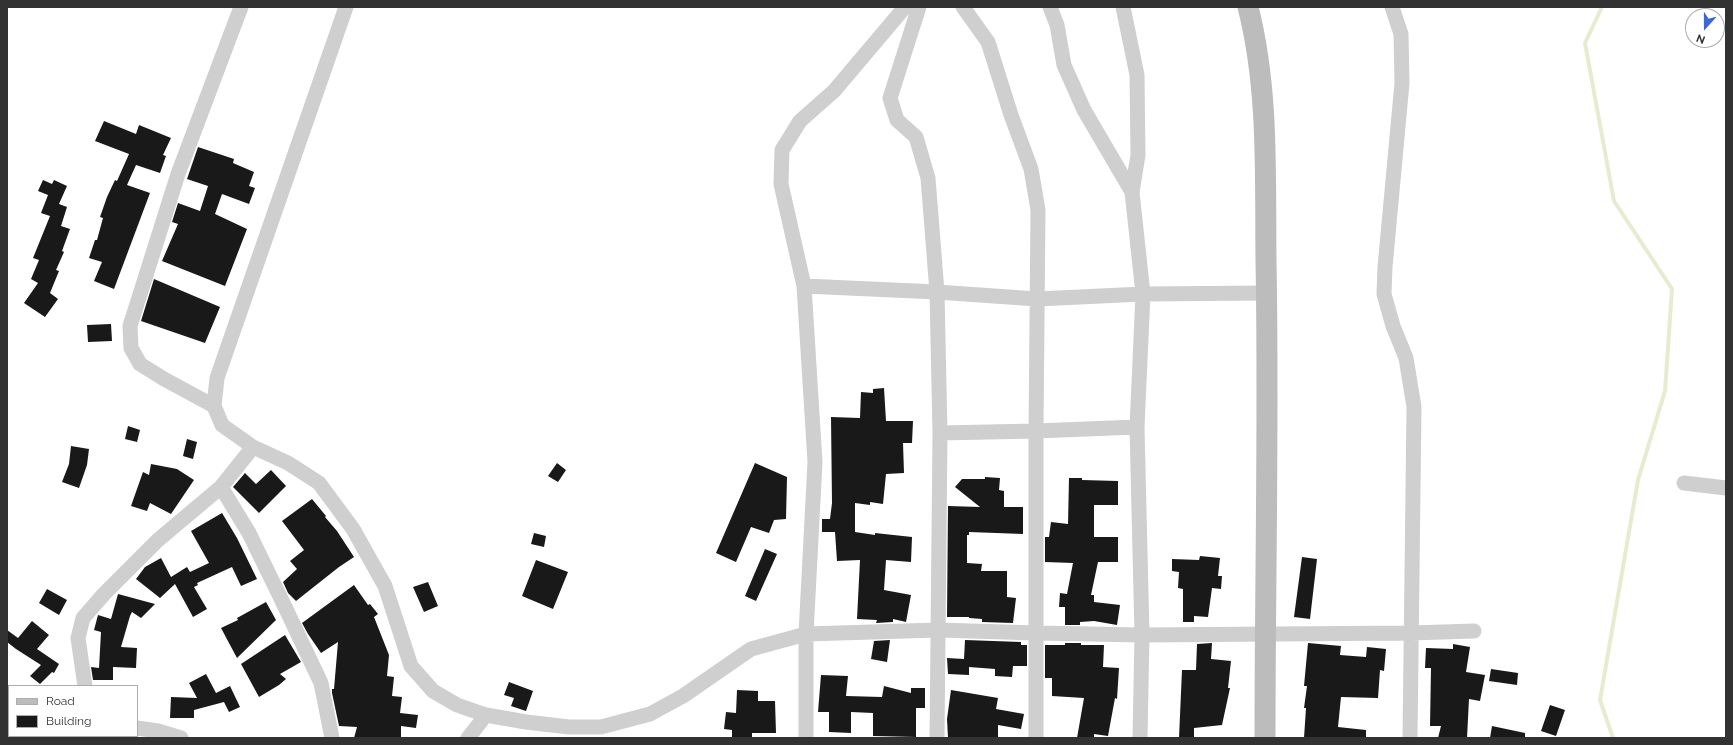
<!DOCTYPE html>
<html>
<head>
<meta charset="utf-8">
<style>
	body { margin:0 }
	#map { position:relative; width:1733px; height:745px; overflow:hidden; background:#fff; font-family:Raleway,sans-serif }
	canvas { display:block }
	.frame { position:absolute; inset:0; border:8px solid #323232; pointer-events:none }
	.legend { position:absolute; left:8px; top:685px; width:130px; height:52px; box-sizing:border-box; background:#fff; border:1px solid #adadad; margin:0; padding:5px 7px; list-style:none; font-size:12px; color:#323232 }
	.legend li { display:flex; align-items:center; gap:8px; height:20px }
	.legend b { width:20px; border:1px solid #adadad }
	.north { position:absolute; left:1685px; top:8px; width:40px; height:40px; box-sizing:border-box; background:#fff; border:1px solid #adadad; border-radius:50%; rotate:201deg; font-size:11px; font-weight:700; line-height:16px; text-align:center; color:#323232 }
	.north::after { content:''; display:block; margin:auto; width:14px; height:18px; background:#3e65df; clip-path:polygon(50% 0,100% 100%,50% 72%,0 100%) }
</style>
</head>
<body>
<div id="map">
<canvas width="1733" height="745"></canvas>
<div class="frame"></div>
<ul class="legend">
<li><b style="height:5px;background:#bcbcbc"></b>Road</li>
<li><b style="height:11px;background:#191919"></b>Building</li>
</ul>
<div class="north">N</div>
</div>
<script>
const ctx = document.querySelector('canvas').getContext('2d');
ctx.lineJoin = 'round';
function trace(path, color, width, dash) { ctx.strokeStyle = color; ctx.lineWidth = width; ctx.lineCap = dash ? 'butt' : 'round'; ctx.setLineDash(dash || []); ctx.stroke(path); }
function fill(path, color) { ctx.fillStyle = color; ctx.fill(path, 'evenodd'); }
const stream = new Path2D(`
	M1602,7L1585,43L1614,201L1672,289L1665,391L1638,480L1600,700L1613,738`);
const building = new Path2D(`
	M104,121L136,134L139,125L171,138L163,155L166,156L160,173L136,165L127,185L150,193L114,289L94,281L102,262L89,258L95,240H97L103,218L100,217L107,197L115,180L117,181L129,154L95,141Z
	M198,147L234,159L233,163L254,172L249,186L255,188L249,204L222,194L215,214L247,229L225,286L162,261L178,224L172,222L178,203L200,211L208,186L187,179Z
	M43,180L52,184L54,180L67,186L59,204L67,207L61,226L70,229L62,251L64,252L56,270L59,271L50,293L58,299L45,317L24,303L38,283L31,279L39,260L33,258L50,216L41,213L48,195L38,191Z
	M154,279L220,307L205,343L141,321Z
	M111,324L112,341L88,342L87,325Z
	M884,388L886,421H913L912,443H903L904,473L886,474L883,504L870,502V505L855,503V532L875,535V533L912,537L911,562L886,560L884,590L911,595L906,622L893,619V622L876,623L877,620L857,619L860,560L837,561L835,532H822V519H830L832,503L831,417L860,418L861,392L873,393V389Z
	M128,426L140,430L137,442L125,439Z
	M187,439L197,442L193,459L183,456Z
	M71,446L89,449L87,465L79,488L62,482L69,464Z
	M557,463L566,470L558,482L548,476Z
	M755,463L787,477L786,519L774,520L769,533L751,527L736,562L716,553Z
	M151,464L177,469L194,480L171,514L150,503L147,511L131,506L143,472L149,475Z
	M271,470L286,486L259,513L233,487L245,473L256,484Z
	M985,477L1000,478L999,490L1004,491V507H1023V534L969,532V535H967V563L982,564L981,571H1007V597L1016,598L1013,623L982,622V619L969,618V617H947L948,506L980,507L955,487L962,479H985Z
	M1069,478H1082V480L1118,481V505H1094V537H1118V562H1098L1091,595H1094V602L1120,605L1117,625L1094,621L1080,622V625H1065V607H1059L1060,593L1067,594L1073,563L1045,562V537H1049L1051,522L1068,524Z
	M312,499L326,516L325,517L337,531L354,557L339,567L296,601L288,593L283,582L297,569L290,561L304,550L282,521Z
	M222,513L237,538L257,579L241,586L232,567L197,583L198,585L194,587L207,609L193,617L175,584L160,598L136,579L145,567L161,558L171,577L187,567L190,572L209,563L191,531Z
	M534,533L546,536L544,547L531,544Z
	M765,549L777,554L756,601L745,596Z
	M1200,556L1220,558L1218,576H1222L1221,589L1212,588L1208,617L1194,616V622H1183V589L1178,588L1179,572L1172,571V559L1199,560Z
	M1302,557L1317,559L1310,619L1294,617Z
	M536,560L568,572L553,609L522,596Z
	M428,582L438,606L424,612L413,587Z
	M354,585L368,605L370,604L378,614L374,617L389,655L387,676L394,677L392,696L402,697L400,713L418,715L416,728L401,726V738H354L357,727L339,726L332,693V689H334L338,642L321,653L308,634L302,623Z
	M47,589L67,600L59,615L39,603Z
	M118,594L155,604L141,618L132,612L130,616L121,647L137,648L136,668L113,667V680H93L91,667L99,668L101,632L94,630L98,615L111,619Z
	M266,602L276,620L237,658L221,628L238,620L237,618Z
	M32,621L49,635L37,649L59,664L54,673L52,672L40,684L30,676L41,665L16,649L7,642V630L18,638Z
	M285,635L301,662L280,674L286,679L279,685L259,697L241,664Z
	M890,640L887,662L871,659L874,641Z
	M965,640L1021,642V645H1027V666H1013L1012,677L995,676V669L969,667V675L948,674L947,658L964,659Z
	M1065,643H1081V645H1104L1103,667L1119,668L1117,699L1115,698L1108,736L1094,734V738H1077L1084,698L1052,696V678H1045V645H1065Z
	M1212,643L1211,659L1231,661L1228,688H1230L1222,725L1194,728V738H1179L1182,670H1196L1197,644Z
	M1308,643L1341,646L1340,655L1366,657L1367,647L1386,649L1384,671L1380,670L1378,698L1341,697L1338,727L1366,730V738H1304L1306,708H1304L1307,686H1304Z
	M1453,644L1470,647L1466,672L1485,675L1480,701L1469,699L1467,738H1438L1441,726H1430L1431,668H1425L1426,648L1453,649Z
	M1491,669L1518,673L1517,685L1489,681Z
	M206,674L216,693L230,686L240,707L229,712L224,702L194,710V718H170L171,697L197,698L189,683Z
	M821,675L848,676L846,696L882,697L884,686L911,693V688H925V708H916V737L873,736V713L851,712V733L829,732V712H818Z
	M509,682L533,691L526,711L511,706L514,698L504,695Z
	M737,690L758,691V701H775L776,733H752V738H732V730L724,729L726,712L736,713Z
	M951,690L998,698L996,709L1024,714L1021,729L998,725V738H948L947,719Z
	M1550,705L1565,710L1556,736L1541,731Z
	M1492,726L1525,733V738H1490Z`);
const street = new Path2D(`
	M346,7L217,378L214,406L222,425L253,447L288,463L319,483L353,529L385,586L411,666L433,691L457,705L486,715L526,722L569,727H601L650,714L683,696L751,649L806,634L938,630L1037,633L1142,635L1411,633L1474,631
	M919,7L890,98L897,120L916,137L928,178L937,292L940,433L937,738
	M963,7L988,42L1011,115L1031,169L1038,210L1036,431V738
	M1050,7L1057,25L1064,65L1084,110L1132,192
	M1123,7L1137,75L1138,155L1132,192L1143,294L1137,427L1142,635L1140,738
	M1392,7L1401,34L1402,83L1385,267L1384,294L1393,326L1406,358L1414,407L1410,738
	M804,286L937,292L1037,299L1143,294L1267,293
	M214,406L164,379L140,364L131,348L130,326L178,174L241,7
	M940,433L1036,431L1137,427
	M1684,483L1726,488
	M221,487L249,533L286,609L321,683L332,738
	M85,686L78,638L83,618L104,594L158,540L221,487L253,447
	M137,728L158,731L181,738
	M92,736L93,738
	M117,738L120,736
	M468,738L486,715
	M806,738V634L815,462L804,286L781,184L782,150L800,121L834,91L905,7`);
const secondary = new Path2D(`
	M1248,7C1269,89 1265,176 1266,260C1269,419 1265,579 1265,738`);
trace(stream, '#e6eccf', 4);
fill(building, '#191919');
trace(street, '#cfcfcf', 15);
trace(secondary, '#bcbcbc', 21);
</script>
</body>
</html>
